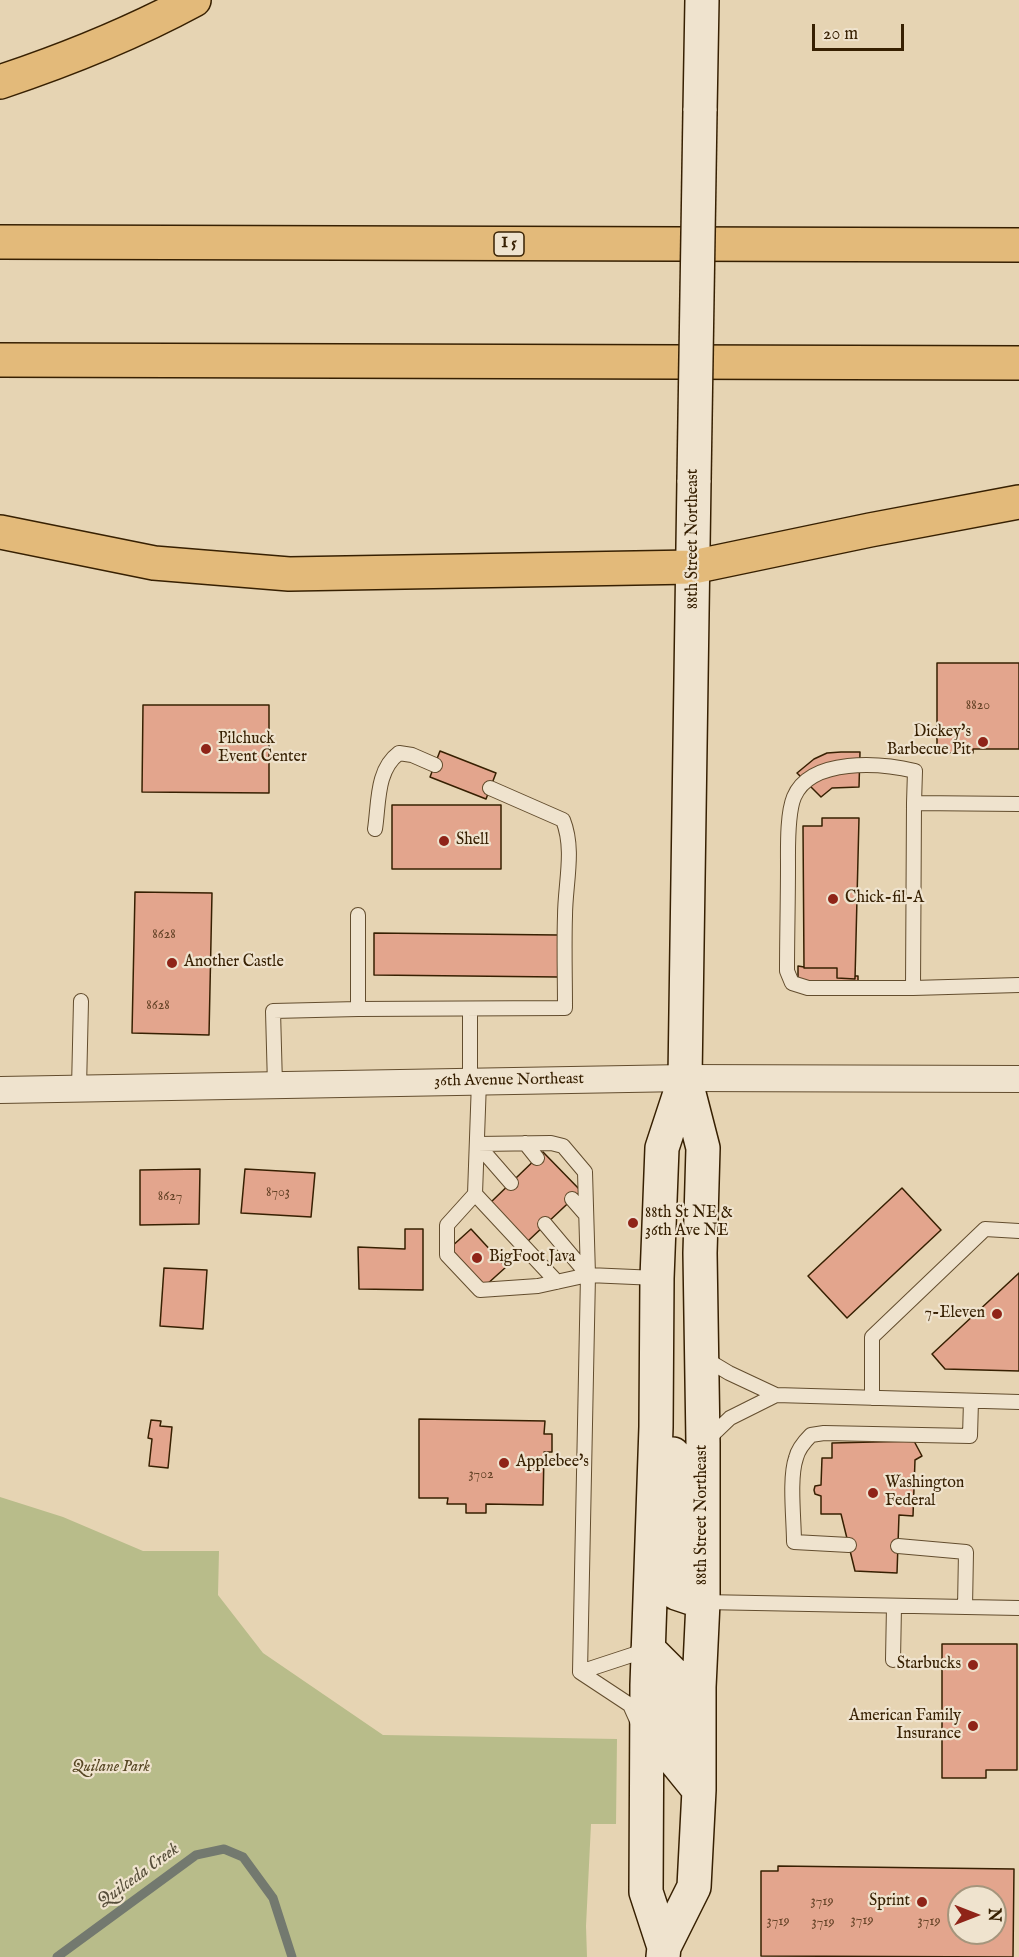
<!DOCTYPE html>
<html>
<head>
<meta charset="utf-8">
<style>
	body { margin:0 }
	#map { position:relative; width:1019px; height:1957px; overflow:hidden; background:#e6d4b3; font-family:"IM FELL English",serif }
	canvas { display:block }
	.north { position:absolute; left:947px; top:1885px; width:60px; height:60px; box-sizing:border-box; background:#efe3ce; border:2px solid #a5957c; border-radius:50%; rotate:90deg; font-size:16px; font-weight:700; line-height:24px; text-align:center; color:#372002 }
	.north::after { content:''; display:block; margin:auto; width:21px; height:27px; background:#8f2418; clip-path:polygon(50% 0,100% 100%,50% 72%,0 100%) }
	.scale { position:absolute; left:812px; top:24px; width:92px; height:27px; box-sizing:border-box; border:3px solid #372002; border-top:0; padding-left:8px; font-size:18px; line-height:21px; white-space:nowrap; color:#372002; -webkit-text-stroke:4px #efe3ce; paint-order:stroke }
</style>
</head>
<body>
<div id="map">
<canvas width="1019" height="1957"></canvas>
<div class="north">N</div>
<div class="scale">20 m</div>
</div>
<script>
const ctx = document.querySelector('canvas').getContext('2d');
ctx.lineJoin = 'round';
function fill(path, color) { ctx.fillStyle = color; ctx.fill(path, 'evenodd'); }
function trace(path, color, width, dash) { ctx.strokeStyle = color; ctx.lineWidth = width; ctx.lineCap = dash ? 'butt' : 'round'; ctx.setLineDash(dash || []); ctx.stroke(path); }
function drawText(font, color, halo, rows, align = 'center') {
  ctx.font = font + ' "IM FELL English",serif'; ctx.lineWidth = 4.5; ctx.setLineDash([]); ctx.textBaseline = 'middle'; ctx.strokeStyle = halo; ctx.fillStyle = color; for (const [text, x, y, turn = 0] of rows) {
    ctx.save(); ctx.translate(x, y); ctx.rotate((+turn || 0) * Math.PI / 180); ctx.textAlign = isNaN(turn) ? turn : align; if (halo) ctx.strokeText(text, 0, 0); ctx.fillText(text, 0, 0); ctx.restore();
  }
}
const green = new Path2D(`
	M0,1497L63,1517L143,1551H219L218,1595L263,1653L383,1735L617,1739L616,1824H591L586,1926L587,1957H0Z`);
const stream = new Path2D(`
	M57,1957L196,1855L224,1849L243,1857L273,1898L292,1957`);
const building = new Path2D(`
	M937,663H1019V749H973V753H937Z
	M143,705H269V793L142,792Z
	M440,751L496,773L486,799L430,777Z
	M841,752H860L859,787L832,788L821,797L797,773L814,759L827,753Z
	M392,805H501V869H392Z
	M822,818H859L855,979L837,978V968H804L803,826H822Z
	M135,892L212,893L209,1035L132,1033Z
	M374,933L558,935V977L374,975Z
	M798,966L804,967V968H837V978L855,979V976H858V991L798,980Z
	M543,1152L581,1191L528,1241L491,1202Z
	M200,1169L199,1224L140,1225V1170Z
	M245,1169L315,1173L311,1217L241,1213Z
	M902,1188L941,1230L847,1318L808,1276Z
	M405,1229H423V1290L359,1289L358,1247L405,1249Z
	M471,1229L506,1267L485,1286L450,1248Z
	M164,1268L207,1270L203,1329L160,1326Z
	M1019,1273V1371L945,1369L932,1354Z
	M419,1419L545,1421L544,1434H552V1452H544L543,1505L486,1504V1513H466V1504H447L448,1498H419Z
	M151,1420L161,1421L160,1426L172,1427L168,1468L149,1466L152,1439L148,1438Z
	M914,1441L922,1456L915,1460L913,1516L899,1515L897,1573L855,1571L841,1514H821V1496L815,1494L814,1490L815,1486L821,1485L822,1458H832V1443Z
	M942,1644H1017V1770H986V1778H942Z
	M778,1866L1014,1869L1013,1957L761,1956V1871H778ZM959,1897H995V1933H959Z`);
const lane = new Path2D(`
	M1019,804L914,803L913,988L1019,985
	M375,829C379,803 376,770 399,753L412,755L435,765
	M358,915V1009L565,1008C565,977 564,946 565,916C565,884 575,850 563,820L490,788
	M913,988H808L792,983L787,971C787,936 788,901 788,866C788,847 787,814 794,797C811,757 881,763 915,771L914,803
	M470,1009V1081
	M479,1081L475,1194L447,1225V1255L480,1290L538,1286L588,1275L657,1278
	M275,1085L273,1011L358,1009
	M79,1088L81,1001
	M525,1143L537,1158
	M477,1144L551,1143L563,1146L585,1172L588,1275L580,1672
	M477,1144L511,1183
	M475,1194L557,1282
	M572,1199L586,1215
	M545,1224L588,1275
	M704,1358L729,1373L776,1395L730,1418L707,1440
	M776,1395L1019,1402
	M872,1398V1337L985,1229L1019,1231
	M849,1545L794,1542C794,1520 789,1478 796,1458C798,1449 805,1441 811,1435L824,1433L970,1436L971,1401
	M898,1546L966,1552L965,1607
	M703,1602L1019,1608
	M893,1660L894,1606
	M638,1723L630,1705L580,1672L647,1650`);
const street = new Path2D(`
	M0,1090L685,1078L1019,1079`);
const secondary = new Path2D(`
	M700,111L702,0
	M673,1454L677,1492L676,1593L703,1602
	M648,1649L674,1675L673,1758L699,1790
	M664,1947L694,1887L699,1790V1687L703,1602V1443L700,1253L703,1148L685,1078L694,480
	M663,1957L664,1947L646,1892L647,1685L656,1427L657,1278L662,1148L685,1078`);
const highway = new Path2D(`
	M0,82C66,60 133,33 194,0
	M0,242L1019,245
	M0,360L1019,363
	M0,532L154,563L289,574L693,567L870,530L1019,502`);
const secondaryBridge = new Path2D(`
	M694,480L700,111`);
const markers = [
	[983,742,6,"#8f2418"],
	[206,749,6,"#8f2418"],
	[444,841,6,"#8f2418"],
	[833,899,6,"#8f2418"],
	[172,963,6,"#8f2418"],
	[633,1223,6,"#8f2418"],
	[477,1258,6,"#8f2418"],
	[997,1314,6,"#8f2418"],
	[504,1463,6,"#8f2418"],
	[873,1493,6,"#8f2418"],
	[973,1665,6,"#8f2418"],
	[973,1726,6,"#8f2418"],
	[922,1902,6,"#8f2418"]
];
const numberNames = [
	["8820",978,706],
	["8628",164,935],
	["8628",158,1006],
	["8703",278,1193],
	["8627",170,1197],
	["3702",481,1475],
	["3719",822,1902],
	["3719",862,1921],
	["3719",778,1922],
	["3719",929,1922],
	["3719",823,1923]
];
const shields = [
	[509,244,30]
];
const shieldNames = [
	["I 5",509,244]
];
const streetNames = [
	["88th Street Northeast",694,539,-90],
	["36th Avenue Northeast",509,1081,-1],
	["88th Street Northeast",703,1515,-90]
];
const poiNames = [
	["Dickey's",971,733,"right"],
	["Barbecue Pit",971,751,"right"],
	["Pilchuck",218,740],
	["Event Center",218,758],
	["Shell",456,841],
	["Chick-fil-A",845,899],
	["Another Castle",184,963],
	["88th St NE &",645,1214],
	["36th Ave NE",645,1232],
	["BigFoot Java",489,1258],
	["7-Eleven",985,1314,"right"],
	["Applebee's",516,1463],
	["Washington",885,1484],
	["Federal",885,1502],
	["Starbucks",961,1665,"right"],
	["American Family",961,1717,"right"],
	["Insurance",961,1735,"right"],
	["Sprint",910,1902,"right"]
];
const parkNames = [
	["Quilane Park",111,1768]
];
const waterNames = [
	["Quilceda Creek",139,1876,-36]
];
fill(green, '#b8bc8a');
trace(stream, '#73796f', 9);
fill(building, '#e3a58d');
trace(building, '#372002', 1.5);
trace(lane, '#634d2e', 16);
trace(street, '#634d2e', 28);
trace(secondary, '#372002', 36);
trace(highway, '#372002', 36);
trace(lane, '#efe3ce', 14);
trace(street, '#efe3ce', 26);
trace(secondary, '#efe3ce', 33);
trace(highway, '#e3ba7a', 33);
trace(secondaryBridge, '#372002', 36, []);
trace(secondaryBridge, '#efe3ce', 33);
for (const [x, y, r, color] of markers) { const dot = new Path2D(); dot.arc(x, y, r, 0, 2 * Math.PI); ctx.fillStyle = color; ctx.fill(dot); trace(dot, '#efe3ce', 2); }
drawText('14px', '#624125', null, numberNames);
for (const [x, y, w] of shields) { const box = new Path2D(); box.roundRect(x - w / 2, y - 12, w, 24, 4.5); ctx.fillStyle = '#efe3ce'; ctx.fill(box); trace(box, '#372002', 1.5); }
drawText('bold 15px', '#372002', null, shieldNames);
drawText('16px', '#372002', '#efe3ce', streetNames);
drawText('16px', '#372002', '#efe3ce', poiNames, 'left');
drawText('italic 16px', '#574724', '#efe3ce', parkNames);
drawText('italic 18px', '#554d39', '#efe3ce', waterNames);
</script>
</body>
</html>
